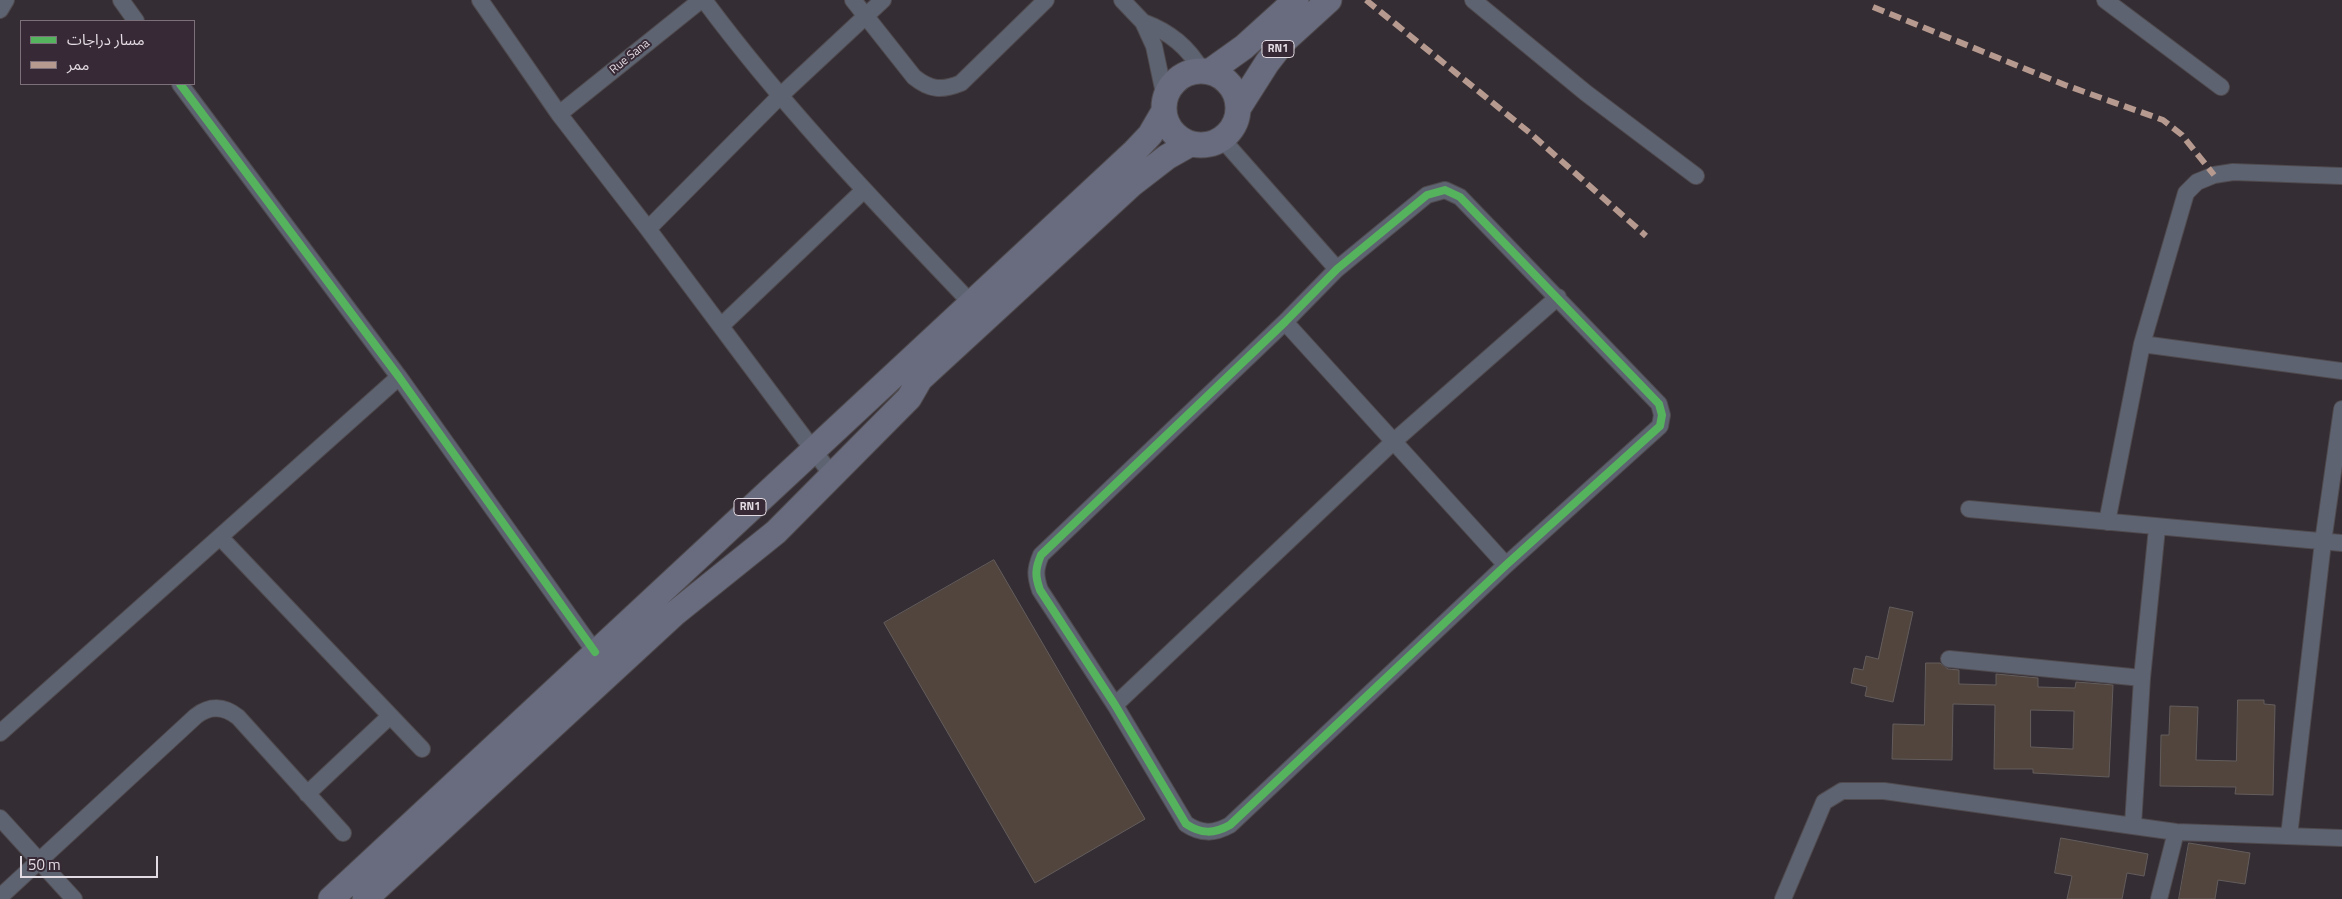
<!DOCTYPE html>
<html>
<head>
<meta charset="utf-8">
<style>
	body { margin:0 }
	#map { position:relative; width:2342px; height:899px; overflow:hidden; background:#342d33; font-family:"Titillium Web","Noto Sans Arabic",sans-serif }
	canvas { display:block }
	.legend { position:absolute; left:20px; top:20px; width:175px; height:65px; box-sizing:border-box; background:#372a36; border:1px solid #7c717b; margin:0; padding:6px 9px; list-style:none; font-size:15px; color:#e3dbe3 }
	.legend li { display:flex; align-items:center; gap:10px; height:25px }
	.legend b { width:25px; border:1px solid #7c717b }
	.scale { position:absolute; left:20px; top:856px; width:138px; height:22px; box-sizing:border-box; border:2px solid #e3dbe3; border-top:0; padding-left:6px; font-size:15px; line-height:18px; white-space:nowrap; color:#e3dbe3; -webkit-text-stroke:4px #372a36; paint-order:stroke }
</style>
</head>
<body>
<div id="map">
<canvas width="2342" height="899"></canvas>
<ul class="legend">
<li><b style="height:6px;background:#56b35d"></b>مسار دراجات</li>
<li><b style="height:6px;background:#b69a8f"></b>ممر</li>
</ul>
<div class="scale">50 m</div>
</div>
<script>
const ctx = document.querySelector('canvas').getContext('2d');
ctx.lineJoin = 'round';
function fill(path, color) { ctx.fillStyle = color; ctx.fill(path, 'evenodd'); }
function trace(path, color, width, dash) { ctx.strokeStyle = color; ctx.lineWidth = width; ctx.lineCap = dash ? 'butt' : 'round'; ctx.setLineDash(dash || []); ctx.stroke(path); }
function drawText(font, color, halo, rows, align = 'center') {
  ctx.font = font + ' "Titillium Web",sans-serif'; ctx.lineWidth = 4; ctx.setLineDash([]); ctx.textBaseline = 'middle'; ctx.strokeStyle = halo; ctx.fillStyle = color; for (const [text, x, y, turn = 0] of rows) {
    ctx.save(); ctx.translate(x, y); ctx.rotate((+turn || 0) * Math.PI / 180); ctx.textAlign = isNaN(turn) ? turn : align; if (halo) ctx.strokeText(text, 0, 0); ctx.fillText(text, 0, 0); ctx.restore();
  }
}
const building = new Path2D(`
	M994,560L1145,819L1035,883L884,623Z
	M1890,607L1913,612L1893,702L1865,696L1867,687L1851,683L1854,668L1863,670L1866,656L1878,659Z
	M1926,663H1940L1948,669L1959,670V684L1996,685V674L2038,678V687L2075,688L2076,682L2113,685L2109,777L2033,773V769H1994L1995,705L1953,704L1952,760L1892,759L1893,724L1924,725ZM2031,710L2074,711L2073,749L2031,747Z
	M2238,700H2264V704L2275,705L2273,795L2235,794L2236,787L2160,786L2161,735H2169L2170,706L2198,707L2196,760L2236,761Z
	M2061,838L2148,854L2144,876L2127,873L2122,899H2067L2072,876L2055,873Z
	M2189,843L2250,853L2245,884L2218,880L2215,899H2179Z`);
const minor = new Path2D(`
	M121,0L136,21
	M480,0L559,114L648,229L832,475
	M704,0C784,108 878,205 971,303
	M853,0L914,77C930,90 942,91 961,83L1046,0
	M1122,0L1143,22L1154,46L1165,98
	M1473,0L1586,93L1696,176
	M2105,0L2221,87
	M0,10L6,0
	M1143,22C1170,32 1188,47 1202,71
	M180,84L399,377L595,652
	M559,114L701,0
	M1222,139L1337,269
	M1445,190L1460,197L1659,404L1662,415L1660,426L1506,565L1230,825C1214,834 1201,834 1186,824L1115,705L1040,590C1035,576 1035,569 1041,555L1285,322L1337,269L1427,195Z
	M648,229L780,96L883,0
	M1285,322L1506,565
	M721,326L864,190
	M2142,344L2342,371
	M1969,509L2342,543
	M2107,522L2142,344L2186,193L2197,182L2214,175L2233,172L2342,176
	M220,537L422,749
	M1949,659L2142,678
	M1115,705L1393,442L1558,297
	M0,733L399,377
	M307,794L390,716
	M0,818L74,899
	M2133,825L2142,678L2157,528
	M2289,836L2323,542L2342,409
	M0,897L196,716C210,705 224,706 238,717L343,833
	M1783,899L1824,802L1842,791H1884L2176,832L2342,838
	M2159,899L2176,832`);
const primary = new Path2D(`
	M1164 108a37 37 0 1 1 74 0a37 37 0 1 1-74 0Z
	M1209,72L1244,47L1296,0
	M1239,107L1267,63L1284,41L1329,0
	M331,899L1133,153L1150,135L1164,111
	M365,899L674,614L776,532L909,398L920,379L1132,184L1167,157L1190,144`);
const quiet = new Path2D(`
	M1366,0L1530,133L1646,236
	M1873,7L2065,85L2163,120L2182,135L2214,175`);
const cycleway = new Path2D(`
	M180,84L399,377L595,652
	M1445,190L1460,197L1659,404L1662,415L1660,426L1506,565L1230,825C1214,834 1201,834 1186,824L1115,705L1040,590C1035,576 1035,569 1041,555L1285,322L1337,269L1427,195Z`);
const shields = [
	[1278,49,32],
	[750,507,32]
];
const shieldNames = [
	["RN1",1278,49],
	["RN1",750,507]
];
const streetNames = [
	["Rue Sana",630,57,-39]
];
fill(building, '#52453d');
trace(building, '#635d5d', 1);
trace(minor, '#4f4a4e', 18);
trace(primary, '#4f4a4e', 27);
trace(minor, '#5e6371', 16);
trace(primary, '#686c7e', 25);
trace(quiet, '#b69a8f', 6, [12, 6]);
trace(cycleway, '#56b35d', 8);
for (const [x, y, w] of shields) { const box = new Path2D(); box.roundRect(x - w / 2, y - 8.5, w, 17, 4); ctx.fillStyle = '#372a36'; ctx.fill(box); trace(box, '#e3dbe3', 1); }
drawText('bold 11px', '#e3dbe3', null, shieldNames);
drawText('12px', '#e3dbe3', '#372a36', streetNames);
</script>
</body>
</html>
